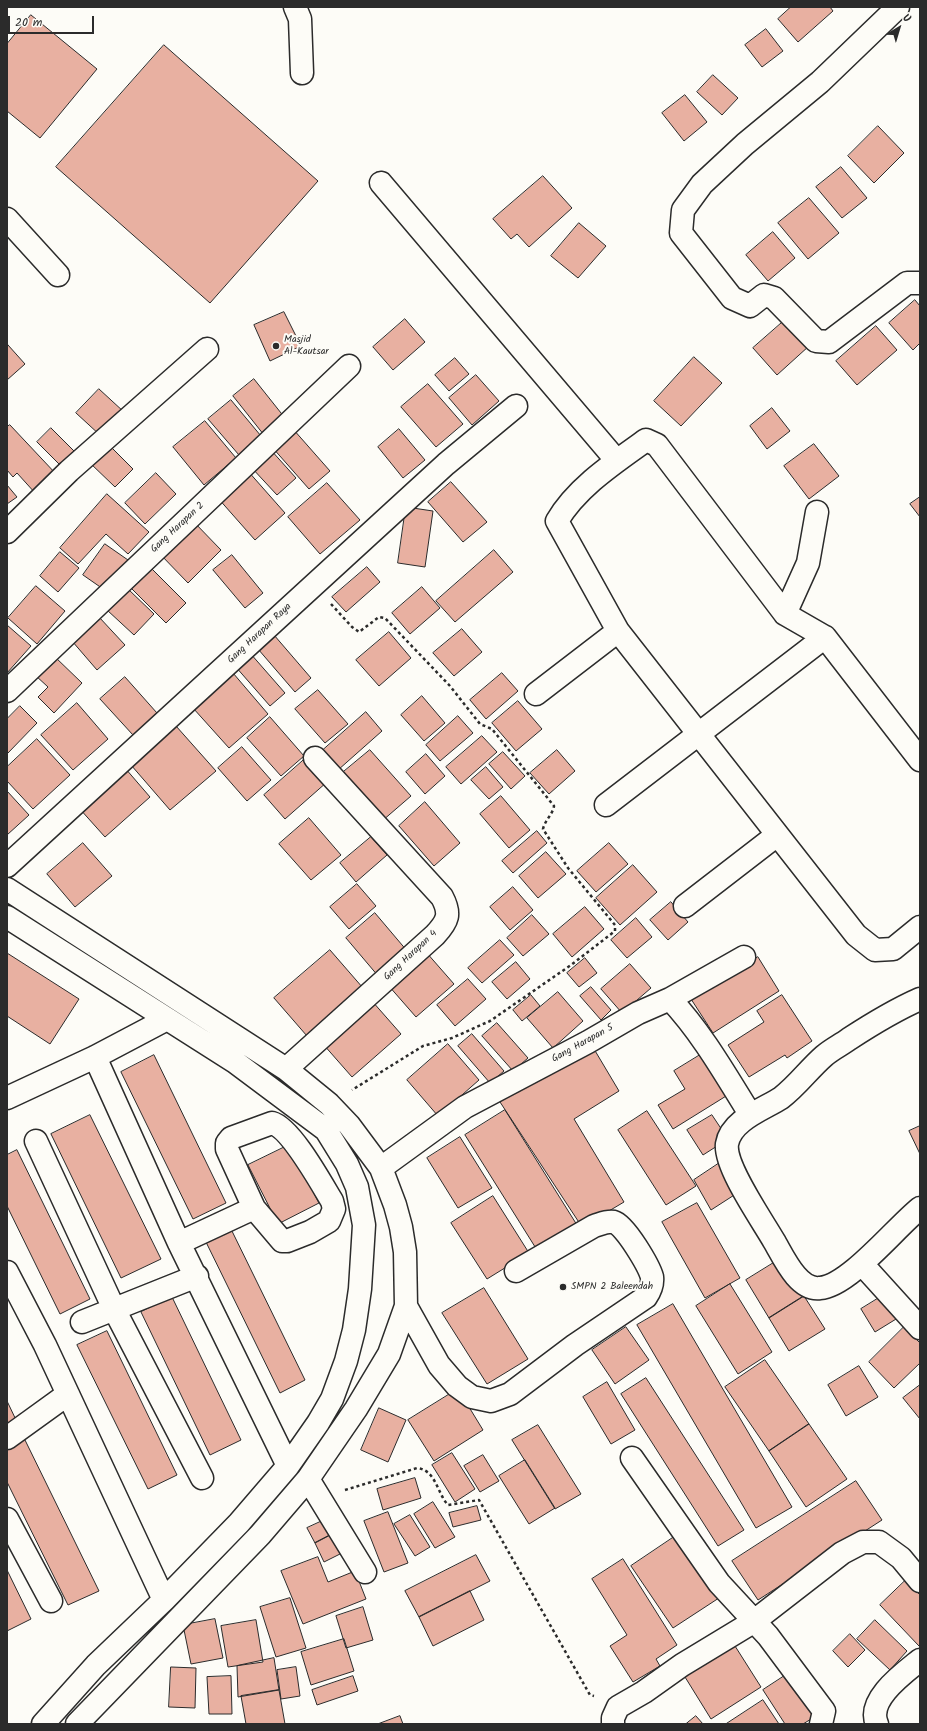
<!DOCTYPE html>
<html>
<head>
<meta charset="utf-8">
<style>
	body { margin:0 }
	#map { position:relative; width:927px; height:1731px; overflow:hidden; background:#fdfcf7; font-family:Kalam,sans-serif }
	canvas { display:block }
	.frame { position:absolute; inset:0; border:8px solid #2b2b2b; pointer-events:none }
	.north { position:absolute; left:879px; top:8px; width:40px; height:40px; -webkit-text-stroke:3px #fdfcf7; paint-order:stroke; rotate:38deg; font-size:11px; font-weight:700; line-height:16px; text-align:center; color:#2b2b2b }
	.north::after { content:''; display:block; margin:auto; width:14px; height:18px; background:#2b2b2b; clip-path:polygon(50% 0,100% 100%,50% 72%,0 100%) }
	.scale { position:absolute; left:8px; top:16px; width:86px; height:18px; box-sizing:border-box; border:2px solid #2b2b2b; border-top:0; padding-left:5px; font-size:12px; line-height:14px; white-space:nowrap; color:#2b2b2b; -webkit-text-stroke:3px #fdfcf7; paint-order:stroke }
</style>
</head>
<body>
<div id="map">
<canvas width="927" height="1731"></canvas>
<div class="frame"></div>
<div class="north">U</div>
<div class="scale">20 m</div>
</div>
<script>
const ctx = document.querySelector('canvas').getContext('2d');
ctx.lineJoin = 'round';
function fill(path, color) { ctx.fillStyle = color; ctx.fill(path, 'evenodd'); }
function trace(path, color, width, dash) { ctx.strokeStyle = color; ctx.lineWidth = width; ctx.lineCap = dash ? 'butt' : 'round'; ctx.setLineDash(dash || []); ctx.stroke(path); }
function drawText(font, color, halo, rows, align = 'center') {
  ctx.font = font + ' Kalam,sans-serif'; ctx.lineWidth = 4; ctx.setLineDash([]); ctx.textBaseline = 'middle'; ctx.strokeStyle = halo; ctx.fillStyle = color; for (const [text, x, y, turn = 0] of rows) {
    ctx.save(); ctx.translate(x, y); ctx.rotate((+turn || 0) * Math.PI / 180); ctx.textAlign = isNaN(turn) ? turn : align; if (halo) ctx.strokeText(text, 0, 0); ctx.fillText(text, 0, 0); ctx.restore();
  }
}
const building = new Path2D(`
	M791,7H830L833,11L798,42L778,19Z
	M31,15L97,69L40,138L7,111V44Z
	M766,29L783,51L762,67L745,45Z
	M164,45L318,181L210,303L56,167Z
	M713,75L738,98L722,115L697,92Z
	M685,95L707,122L684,141L662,113Z
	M878,126L904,153L874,183L848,156Z
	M841,167L867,198L842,218L816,187Z
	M543,176L572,208L529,247L517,234L511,239L493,219Z
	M809,198L839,233L808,259L778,223Z
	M579,223L606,246L578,278L551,256Z
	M773,232L795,258L768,281L746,255Z
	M915,300L920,306V343L913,350L889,323Z
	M284,312L301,346L270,361L254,325Z
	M405,319L425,342L393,370L373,347Z
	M785,320L809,346L777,375L753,348Z
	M876,326L897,350L857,385L836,361Z
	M8,345L25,364L7,380V346Z
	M694,357L722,383L681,426L654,401Z
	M455,358L469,374L449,391L435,375Z
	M476,375L499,401L472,425L449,398Z
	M254,379L285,418L264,435L233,396Z
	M428,384L463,424L436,447L401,407Z
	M99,389L124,412L101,436L76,413Z
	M231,400L261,436L239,455L208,419Z
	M772,408L790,431L767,449L750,426Z
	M205,421L236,458L204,485L173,447Z
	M10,425L57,475L36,494L17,473L13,477L7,470V427Z
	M51,428L76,453L62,467L37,442Z
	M293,429L330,471L309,489L272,447Z
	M399,429L425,460L403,478L378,447Z
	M107,443L133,469L115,487L89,462Z
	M814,444L839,476L809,499L784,466Z
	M270,449L296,478L277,495L251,467Z
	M247,470L285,513L255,540L217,497Z
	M156,473L176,494L145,524L125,503Z
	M451,482L487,522L463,542L428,502Z
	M327,483L360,520L320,554L288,517Z
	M7,485L17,497L7,504Z
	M107,494L149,532L128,554L106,534L78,564L60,548Z
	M920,497V517L910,504Z
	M406,507L433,511L425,567L398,563Z
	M192,520L221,550L188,583L158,552Z
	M105,544L128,560L106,591L83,575Z
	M494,550L513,572L455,622L436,601Z
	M60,552L79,568L58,592L40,576Z
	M232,555L263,593L245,608L213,570Z
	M147,564L186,603L166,623L127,584Z
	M367,567L380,582L346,612L332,597Z
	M36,586L65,611L37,644L8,618Z
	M422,587L440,608L410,634L392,613Z
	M127,588L154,614L134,635L107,610Z
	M99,617L125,645L97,670L72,641Z
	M7,625L31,646L7,673Z
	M462,629L482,652L454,676L433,653Z
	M389,632L411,658L379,686L356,660Z
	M274,635L311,678L295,692L258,649Z
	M250,653L285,693L270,706L235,666Z
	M54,656L82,683L54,713L38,697L48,687L35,675Z
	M233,673L268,714L229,748L193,708Z
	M502,673L518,691L486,719L470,700Z
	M125,677L157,713L133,735L100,699Z
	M318,690L348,724L325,743L295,709Z
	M422,696L445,723L424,741L401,715Z
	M518,701L542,729L516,751L492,723Z
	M77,703L108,739L73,770L41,735Z
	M20,706L37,723L7,754V719Z
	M366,712L382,731L338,770L322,751Z
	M458,716L473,733L440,761L426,745Z
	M270,717L304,756L281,776L247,738Z
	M176,726L216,771L170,810L131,765Z
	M482,736L497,752L461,784L446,767Z
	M37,739L70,775L33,809L7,781V767Z
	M242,747L271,780L247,801L218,768Z
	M370,750L411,796L382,821L341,774Z
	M557,750L575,771L549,794L530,773Z
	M503,752L525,776L511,789L489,764Z
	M426,754L445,776L425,794L406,772Z
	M306,758L327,782L285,819L264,795Z
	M486,767L503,787L489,799L471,780Z
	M125,768L150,797L105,837L79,808Z
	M7,791L29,815L7,835Z
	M501,796L530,830L509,848L480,814Z
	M425,802L460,843L434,866L399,826Z
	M309,818L341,855L311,880L279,844Z
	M537,831L547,843L513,873L502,861Z
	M371,837L387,855L356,882L340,863Z
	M83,843L112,876L75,907L47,874Z
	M609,843L628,864L596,892L577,871Z
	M546,852L566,874L538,898L519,876Z
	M633,865L657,892L620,925L596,898Z
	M357,884L376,906L349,929L330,907Z
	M513,887L533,910L510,930L490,907Z
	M671,902L688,922L668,940L650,920Z
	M585,907L604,929L572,957L553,934Z
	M375,913L408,952L379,977L346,938Z
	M532,915L549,934L523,956L507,938Z
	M636,918L652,937L627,958L611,940Z
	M500,940L514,955L482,983L468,968Z
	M330,950L363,988L307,1036L274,998Z
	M426,952L454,984L416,1017L388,985Z
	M7,953L79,999L50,1044L7,1016Z
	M758,957L779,991L713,1033L691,999Z
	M585,958L597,973L579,987L567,973Z
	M516,962L530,979L507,999L492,982Z
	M630,964L651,988L622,1013L601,989Z
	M468,979L486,999L455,1026L437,1005Z
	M591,987L611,1010L601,1020L580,996Z
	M558,992L583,1021L553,1048L527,1018Z
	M531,995L540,1006L522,1021L513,1010Z
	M782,995L812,1041L787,1058L785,1055L749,1077L728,1045L764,1022L757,1011Z
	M372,1001L401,1034L352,1077L323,1044Z
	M497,1023L528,1058L513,1071L482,1036Z
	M472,1034L504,1071L490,1083L458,1046Z
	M448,1044L479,1080L438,1116L407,1080Z
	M594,1049L619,1091L574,1119L624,1202L582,1227L500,1102Z
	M705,1052L731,1093L673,1129L658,1105L685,1089L674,1071Z
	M154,1055L226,1203L193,1219L121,1072Z
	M505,1110L577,1225L537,1250L465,1135Z
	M647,1111L696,1186L666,1205L618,1130Z
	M90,1115L161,1259L121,1278L51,1134Z
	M712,1115L728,1139L703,1155L687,1130Z
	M920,1126V1154L909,1131Z
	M460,1137L492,1188L458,1208L427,1158Z
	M289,1145L319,1203L278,1224L248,1165Z
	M17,1150L90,1299L60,1314L7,1206V1155Z
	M724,1160L742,1190L711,1210L694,1180Z
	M493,1196L529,1253L487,1279L451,1223Z
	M697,1203L740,1278L705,1298L662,1222Z
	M230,1227L305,1380L280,1393L205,1240Z
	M780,1259L804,1296L769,1318L746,1280Z
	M730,1284L772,1352L738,1374L696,1306Z
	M484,1288L528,1359L487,1384L442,1313Z
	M887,1293L901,1316L875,1332L861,1309Z
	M804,1296L825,1329L789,1351L769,1318Z
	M172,1297L241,1440L210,1455L141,1312Z
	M673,1304L792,1507L756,1528L637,1325Z
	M626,1327L649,1360L615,1384L592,1350Z
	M904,1327L920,1343V1363L894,1388L869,1362Z
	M107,1331L177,1475L148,1489L77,1345Z
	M765,1360L809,1424L769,1451L725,1387Z
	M859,1366L878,1397L846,1416L828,1385Z
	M646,1378L744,1530L718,1546L621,1394Z
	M607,1382L635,1430L611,1444L583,1397Z
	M920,1385V1419L903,1398Z
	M458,1389L483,1430L434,1461L408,1420Z
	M7,1401L17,1422L7,1427Z
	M379,1408L406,1420L388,1462L361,1450Z
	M809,1424L847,1479L806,1507L769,1451Z
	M538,1425L581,1494L555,1509L512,1440Z
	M25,1440L99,1591L68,1605L7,1482V1449Z
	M452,1453L475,1489L455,1502L432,1465Z
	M483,1455L499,1481L480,1492L464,1466Z
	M525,1460L555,1508L529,1524L499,1476Z
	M415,1478L421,1498L383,1510L377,1489Z
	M856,1481L882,1520L758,1600L732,1561Z
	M433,1502L455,1537L435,1548L414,1514Z
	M477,1506L481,1520L453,1527L449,1513Z
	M388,1512L408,1563L384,1572L364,1521Z
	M410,1515L430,1547L415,1556L394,1524Z
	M331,1517L338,1531L315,1543L307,1528Z
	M338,1531L348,1550L324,1562L315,1543Z
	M680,1533L722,1596L673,1628L631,1566Z
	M476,1555L490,1581L419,1617L405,1591Z
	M318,1557L328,1582L355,1571L366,1599L303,1624L281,1571Z
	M623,1559L677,1645L656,1659L660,1666L633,1682L610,1646L627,1635L592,1579Z
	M7,1570L31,1619L7,1631Z
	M906,1580L920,1595V1644L919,1646L880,1605Z
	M470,1591L484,1620L433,1646L419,1617Z
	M290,1598L306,1648L276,1657L260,1607Z
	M363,1607L373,1640L346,1648L336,1616Z
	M215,1619L223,1658L191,1664L183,1625Z
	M256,1620L263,1662L228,1667L221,1626Z
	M875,1620L907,1651L890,1670L857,1639Z
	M850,1634L865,1650L848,1667L833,1651Z
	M344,1639L354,1671L311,1685L301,1652Z
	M735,1646L761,1687L711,1719L685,1677Z
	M274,1658L279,1690L238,1697L237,1666Z
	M171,1667L196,1668L195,1708L169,1707Z
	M296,1667L300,1696L281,1699L277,1670Z
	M789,1673L816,1716L803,1724H785L763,1690Z
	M231,1676L232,1714H209L207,1677Z
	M353,1676L358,1691L317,1705L312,1690Z
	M279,1690L285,1724H246L241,1696Z
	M763,1700L779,1724H726Z
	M400,1716L403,1724H378Z
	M696,1716L703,1724H686Z`);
const path = new Path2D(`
	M331,604L352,627L359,632L379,617L385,618L450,686L480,724L492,729L554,806C553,814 545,820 543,829L568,868L615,925V931L571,965L490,1021L452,1038L423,1046L352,1090
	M345,1490L417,1468C436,1470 437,1493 448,1505L479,1500L590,1695L594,1696`);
const minor = new Path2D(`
	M295,7L300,19L302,73
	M898,7L820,82L745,144L702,184L683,210L681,233L732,298L750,306L764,295L774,298L816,341L829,342L907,283H920
	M381,183L617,461
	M7,219L58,275
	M7,532L69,471L207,349
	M785,614L808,563L817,512
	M7,691L349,366
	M536,694L618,631
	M920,760L825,637L785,614L657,445L646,440C614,463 577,487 557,521L618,631L856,935L875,950L893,949L920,927
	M606,805L825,637
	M7,866L446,464L516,406
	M7,889L286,1069L329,1104L349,1125L381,1168L395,1205L401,1227L405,1252L406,1306L389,1354L356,1409L308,1479L260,1535L77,1724
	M685,906L777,835
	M7,917L235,1062L326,1130L347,1164L357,1187L364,1225L360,1289L354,1330L346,1361L332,1399L318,1423L288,1466L239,1523L164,1600L96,1665L43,1724
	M670,999L744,957
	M920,999C895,1010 872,1024 849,1039C841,1045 832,1049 824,1056C809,1069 797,1086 781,1098C764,1109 731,1120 727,1144C724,1166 762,1220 774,1241C783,1256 798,1291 820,1288C849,1286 896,1227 920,1208
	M95,1057L179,1243L288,1466
	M286,1069L435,935C448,921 451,914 442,897L315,758
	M7,1098L95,1057L167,1019
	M272,1123C291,1128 321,1183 332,1201L334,1209L329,1221L310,1232L287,1241H282L254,1208L227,1149V1143L231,1138Z
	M36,1141L114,1309L202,1478
	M381,1168L465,1107L588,1042L638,1013L670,999C702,1033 725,1074 750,1114
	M179,1243L254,1208
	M862,1264L920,1328
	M7,1272L45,1345L164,1600
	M406,1306L439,1365L457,1386L472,1397L491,1401L510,1394L575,1345L646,1297C650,1291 653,1285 652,1277C649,1266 625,1225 614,1222C606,1221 601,1224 594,1226L516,1271
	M82,1322L197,1276
	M7,1438L68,1394
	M632,1458L719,1583L768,1636L824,1711L821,1724
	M308,1479L365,1572
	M7,1519L51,1601
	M613,1724V1718L618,1707L644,1692L682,1665L753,1622L842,1553L863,1542H879L901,1558L920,1581
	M877,1724C866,1700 904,1673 920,1660`);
const markers = [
	[276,346,4,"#2b2b2b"],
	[563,1287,4,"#2b2b2b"]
];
const poiNames = [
	["Masjid",284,340],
	["Al-Kautsar",284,352],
	["SMPN 2 Baleendah",571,1287]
];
const streetNames = [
	["Gang Harapan 2",178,528,-43],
	["Gang Harapan Raya",260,634,-43],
	["Gang Harapan 4",411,956,-43],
	["Gang Harapan 5",583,1044,-29]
];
fill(building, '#e8b0a1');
trace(building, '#2b2b2b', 1);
trace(minor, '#2b2b2b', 25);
trace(path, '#2b2b2b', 2.5, [3, 3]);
trace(minor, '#fdfcf7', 22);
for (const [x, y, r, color] of markers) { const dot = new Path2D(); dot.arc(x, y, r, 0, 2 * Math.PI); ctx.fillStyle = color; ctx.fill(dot); trace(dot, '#fdfcf7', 1.5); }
drawText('10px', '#2b2b2b', '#fdfcf7', poiNames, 'left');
drawText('10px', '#2b2b2b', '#fdfcf7', streetNames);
</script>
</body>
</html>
